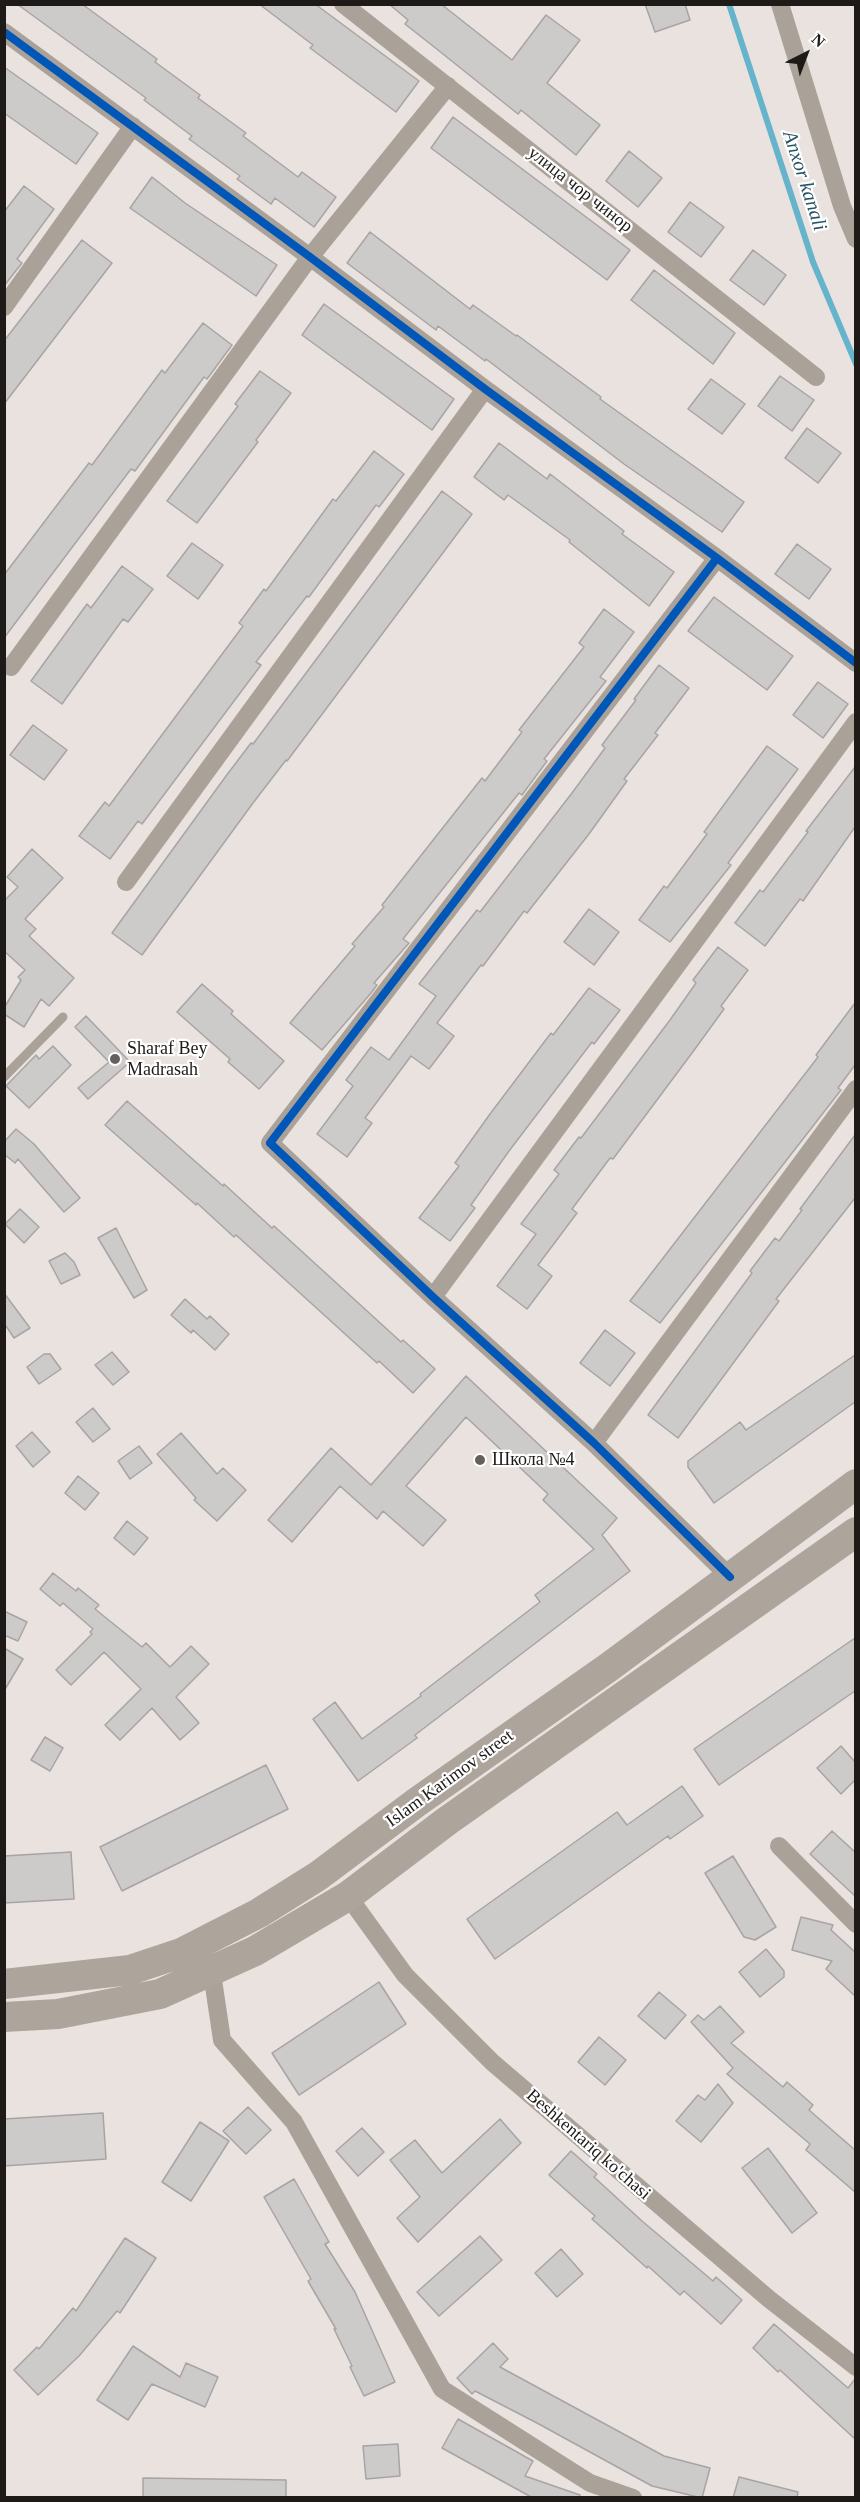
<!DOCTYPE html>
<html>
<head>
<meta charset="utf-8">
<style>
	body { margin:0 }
	#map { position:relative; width:860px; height:2502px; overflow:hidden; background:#e9e2df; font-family:"Times New Roman",serif }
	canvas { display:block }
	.frame { position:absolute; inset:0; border:6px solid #1e1a18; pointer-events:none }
	.north { position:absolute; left:776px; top:24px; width:60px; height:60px; -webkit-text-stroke:4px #fff; paint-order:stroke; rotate:42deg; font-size:16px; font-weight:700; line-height:24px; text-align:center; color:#1e1a18 }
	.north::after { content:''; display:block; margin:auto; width:21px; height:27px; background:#1e1a18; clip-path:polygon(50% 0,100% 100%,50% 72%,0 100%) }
</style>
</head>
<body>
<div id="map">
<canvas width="860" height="2502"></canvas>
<div class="frame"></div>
<div class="north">N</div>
</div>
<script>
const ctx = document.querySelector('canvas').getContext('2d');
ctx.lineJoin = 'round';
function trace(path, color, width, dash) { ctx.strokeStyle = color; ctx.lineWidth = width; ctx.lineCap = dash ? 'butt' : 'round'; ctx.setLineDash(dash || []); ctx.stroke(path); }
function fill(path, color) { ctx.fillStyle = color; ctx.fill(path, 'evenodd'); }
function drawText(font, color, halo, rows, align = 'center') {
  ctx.font = font + ' "Times New Roman",serif'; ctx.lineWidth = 4.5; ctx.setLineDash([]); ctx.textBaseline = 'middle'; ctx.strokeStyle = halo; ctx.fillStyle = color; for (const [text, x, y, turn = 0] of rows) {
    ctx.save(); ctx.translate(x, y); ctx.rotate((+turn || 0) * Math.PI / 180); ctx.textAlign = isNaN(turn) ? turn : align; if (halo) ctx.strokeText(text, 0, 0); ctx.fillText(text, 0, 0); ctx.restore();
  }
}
const stream = new Path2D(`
	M729,4L813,262L856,364`);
const building = new Path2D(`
	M17,4H82L157,59L155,62L200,95L198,98L246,133L243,136L298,177L302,172L336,197L314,227L275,198L271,204L237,179L240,176L189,139L192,136L144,100L146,98Z
	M259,4H315L419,81L396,112L310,48L313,45Z
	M389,4H441L512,60L546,15L580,40L547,83L600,125L576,155L521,110L518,114L438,50L405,24L408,20Z
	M645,4H685L690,20L655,32Z
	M4,67L98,133L76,164L4,113Z
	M453,117L630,250L607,280L431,148Z
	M629,151L662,178L638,207L606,181Z
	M152,177L185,203L277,265L256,296L130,208Z
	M24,186L54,209L17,259L22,263L4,286V212Z
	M690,202L724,227L701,257L668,232Z
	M370,232L470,309L473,305L516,336L517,335L601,397L600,399L744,502L722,532L624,464L486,359L485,361L438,326L436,330L347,263Z
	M82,240L112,263L4,404V341Z
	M753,250L786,275L764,305L730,280Z
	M654,270L735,333L713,364L631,300Z
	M324,304L454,399L432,430L302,335Z
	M203,323L232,345L207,379L204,377L135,471L131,469L4,638V575L89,463L92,465L162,370L165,373Z
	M260,371L291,393L256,440L258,442L197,523L167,501L238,406L235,404Z
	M780,376L814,400L792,431L758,406Z
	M711,379L745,404L722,434L688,409Z
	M807,428L841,453L818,483L785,458Z
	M499,443L547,479L550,474L624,531L622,534L674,572L649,606L569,542L570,540L508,495L504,500L474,477Z
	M374,451L404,474L379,507L376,505L309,597L307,596L256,662L261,665L142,824L138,821L110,859L79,836L105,802L109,806L243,626L239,623L264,589L266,591L333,499L336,501Z
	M442,491L472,514L287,761L286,760L253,803L142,955L112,933L226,776L251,743L253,744Z
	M192,543L223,565L198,599L167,576Z
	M797,544L831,569L809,599L775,574Z
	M122,566L153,589L128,622L123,619L62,704L31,681L87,604L91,608Z
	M714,597L793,656L767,690L688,631Z
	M604,609L634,632L600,677L606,681L544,759L547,761L522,795L519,793L403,939L409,943L374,983L377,985L371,993L322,1050L290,1023L355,946L352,944L384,907L382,905L482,778L485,781L522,732L519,730L584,647L579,643Z
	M659,665L689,688L655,733L658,735L624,779L627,781L589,834L527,913L524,911L483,966L481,965L437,1023L454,1036L429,1069L411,1056L365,1118L372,1123L347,1157L317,1134L353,1086L346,1080L371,1047L389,1060L436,996L419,984L477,910L480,912L572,793L605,748L602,745L636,700L634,699Z
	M818,682L848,704L823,738L793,715Z
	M33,725L67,750L44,780L10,755Z
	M767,746L798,769L728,863L731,865L670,942L639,920L664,886L667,888L707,834L704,832Z
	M855,767V827L803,901L800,899L765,946L735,923L760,890L763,892L808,832L806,831Z
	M32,849L63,878L25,919L36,929L29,936L74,978L49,1006L41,999L24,1027L4,1014V1008L21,980L18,977L25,970L4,951V901L18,887L7,877Z
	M589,909L619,932L594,965L564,942Z
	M718,947L748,970L721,1006L724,1009L692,1053L613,1159L610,1158L572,1209L577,1213L538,1265L552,1276L527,1309L497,1286L536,1234L521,1224L559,1174L554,1170L579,1137L581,1138L670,1020L696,983L693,980Z
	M202,984L233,1011L231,1014L284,1061L259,1089L228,1062L230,1059L177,1012Z
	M589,988L620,1010L594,1044L592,1042L509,1151L471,1205L475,1208L450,1241L419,1218L459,1166L455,1163L490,1114L551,1033L553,1035Z
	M855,1003V1065L838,1088L841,1090L660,1323L630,1301L818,1057L816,1055Z
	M86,1016L130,1062L88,1099L78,1088L109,1062L75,1027Z
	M53,1046L71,1065L29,1108L6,1086L36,1055L39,1059Z
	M127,1101L223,1186L224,1184L272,1228L274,1226L401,1342L403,1340L435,1369L413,1393L379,1361L377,1363L236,1235L234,1237L197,1203L196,1205L105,1125Z
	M16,1129L34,1144L80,1198L64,1212L18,1159L15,1163L4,1154V1142Z
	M855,1135V1198L776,1299L779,1301L678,1438L648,1415L752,1273L750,1271L775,1238L779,1241L802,1210L800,1209Z
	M20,1209L39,1227L24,1243L5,1224Z
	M116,1228L147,1290L134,1298L98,1238Z
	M65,1253L74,1262L80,1275L61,1284L49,1261Z
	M4,1293L30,1328L14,1338L4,1323Z
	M185,1299L207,1319L210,1316L229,1334L215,1350L193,1330L191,1333L171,1315Z
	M605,1330L635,1353L610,1386L580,1363Z
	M112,1352L129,1372L113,1385L95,1365Z
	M44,1354H50L61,1369L39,1384L27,1367Z
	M855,1355V1402L714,1503L688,1467V1461L740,1422L746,1430Z
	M466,1376L617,1518L602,1535L630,1571L415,1735L417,1738L358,1781L313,1719L335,1702L362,1739L421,1696L420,1694L540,1602L535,1595L594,1549L543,1500L548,1494L466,1417L406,1486L446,1520L423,1546L383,1511L377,1519L340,1486L292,1542L268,1520L331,1448L371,1485Z
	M93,1408L110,1429L93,1442L76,1422Z
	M32,1432L50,1452L33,1467L16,1446Z
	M181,1433L217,1474L223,1468L246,1490L217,1521L194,1500L196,1498L157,1454Z
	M139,1446L152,1463L130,1479L118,1461Z
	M78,1476L99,1493L85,1510L65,1493Z
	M127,1521L148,1538L134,1555L114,1538Z
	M53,1573L76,1591L78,1588L99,1605L95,1609L142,1647L146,1643L170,1667L191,1646L209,1664L176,1697L199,1723L180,1740L152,1708L120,1740L105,1725L141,1689L104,1652L71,1685L56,1670L92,1634L90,1632L93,1629L63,1603L60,1606L40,1589Z
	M4,1611L27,1622L18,1641L4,1635Z
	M855,1638V1691L719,1785L694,1749Z
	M4,1648L23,1659L4,1691Z
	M45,1737L63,1748L50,1771L31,1760Z
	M841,1746L855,1762V1780L841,1794L817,1768Z
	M266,1765L288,1809L122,1891L100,1847Z
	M682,1786L703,1816L670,1839L668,1836L495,1959L467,1919L617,1812L627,1825Z
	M832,1831L855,1852V1896L810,1854Z
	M71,1852L74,1899L4,1903V1856Z
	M733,1856L776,1927L755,1940L744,1937L705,1873Z
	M801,1917L833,1925L831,1930L855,1952V1996L826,1969L832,1961L792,1950Z
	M766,1949L784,1971V1977L760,1997L739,1972Z
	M379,1982L406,2024L299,2095L272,2053Z
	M659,1992L686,2015L665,2039L638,2016Z
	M720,2006L744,2032L731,2043L783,2087L787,2082L813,2105L809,2110L855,2150V2192L806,2150L810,2144L727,2074L733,2068L691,2022L698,2015L704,2020Z
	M599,2037L626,2060L605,2085L578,2062Z
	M718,2084L733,2103L701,2142L676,2121L698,2095L705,2100Z
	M248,2107L271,2130L246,2154L223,2131Z
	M103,2113L106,2159L4,2166V2119Z
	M500,2119L521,2143L418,2242L397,2218L420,2197L390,2160L415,2140L442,2173Z
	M200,2122L229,2141L191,2201L162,2182Z
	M362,2128L384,2152L358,2176L336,2151Z
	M768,2148L817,2213L792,2233L742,2168Z
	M571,2151L597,2174L594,2177L642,2221L713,2281L716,2277L742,2300L721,2324L684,2291L680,2295L648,2266L647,2268L618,2242L592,2219L595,2216L549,2175Z
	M294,2179L329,2242L325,2244L355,2292L395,2382L364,2396L350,2367L352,2366L334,2329H336L308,2281L311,2279L264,2197Z
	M480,2236L502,2260L439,2316L417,2292Z
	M125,2238L156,2258L120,2313L117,2311L79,2356L38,2395L14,2370L37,2347L39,2349L73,2308L76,2311Z
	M561,2249L583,2274L557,2297L535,2273Z
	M774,2324L848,2388L855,2379V2439L780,2370L778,2372L753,2348Z
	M493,2343L508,2359L500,2367L664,2456L710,2468L702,2498L652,2486L537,2423L475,2391L472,2394L457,2378Z
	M133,2346L180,2377L186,2363L218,2377L205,2407L152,2384L128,2420L97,2400Z
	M458,2419L533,2461L525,2476L580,2495L579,2498H533L442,2448Z
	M398,2444L400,2476L366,2479L363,2446Z
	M739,2477L798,2492L797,2498H733Z
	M143,2478L286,2480V2498H143Z`);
const service = new Path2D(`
	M4,1077L63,1017`);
const minor = new Path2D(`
	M343,4L816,377
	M780,4L842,206L856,239
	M4,32L310,257L485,389L717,558L856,663
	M4,307L133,126
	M717,558L270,1143L433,1297L594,1443L730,1577
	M11,667L310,257L448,86
	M126,882L485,389
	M433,1297L856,722
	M594,1443L856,1089
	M779,1846L856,1924
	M348,1896L405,1975L492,2062L769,2299L856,2367
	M212,1973L222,2040L294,2122L442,2389L590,2483L633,2498`);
const primary = new Path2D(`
	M4,1984L130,1970L181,1953L259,1913L318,1876L417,1802L609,1667L856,1484
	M4,2017L58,2014L160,1994L255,1951L348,1896L447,1821L856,1532`);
const cycleway = new Path2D(`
	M4,32L310,257L485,389L717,558L856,663
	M717,558L270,1143L433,1297L594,1443L730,1577`);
const markers = [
	[115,1059,6,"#65605e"],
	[480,1460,6,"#65605e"]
];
const streetNames = [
	["улица чор чинор",580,190,38],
	["Islam Karimov street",450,1779,-36],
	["Beshkentariq ko'chasi",588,2145,41]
];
const poiNames = [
	["Sharaf Bey",127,1049],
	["Madrasah",127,1070],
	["Школа №4",492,1460]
];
const waterNames = [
	["Anxor kanali",804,181,72]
];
trace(stream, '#65b4cc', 6);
fill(building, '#cdcaca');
trace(building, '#a8a4a5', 1.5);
trace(service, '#aaa299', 9);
trace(minor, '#aaa299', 18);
trace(primary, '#ada59c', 30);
trace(cycleway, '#0057b8', 8);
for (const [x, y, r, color] of markers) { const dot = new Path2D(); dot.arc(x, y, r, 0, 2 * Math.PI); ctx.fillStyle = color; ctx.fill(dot); trace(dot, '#fff', 2); }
drawText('18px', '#1e1a18', '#fff', streetNames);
drawText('18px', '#1e1a18', '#fff', poiNames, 'left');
drawText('italic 20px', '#265464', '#fff', waterNames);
</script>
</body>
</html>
